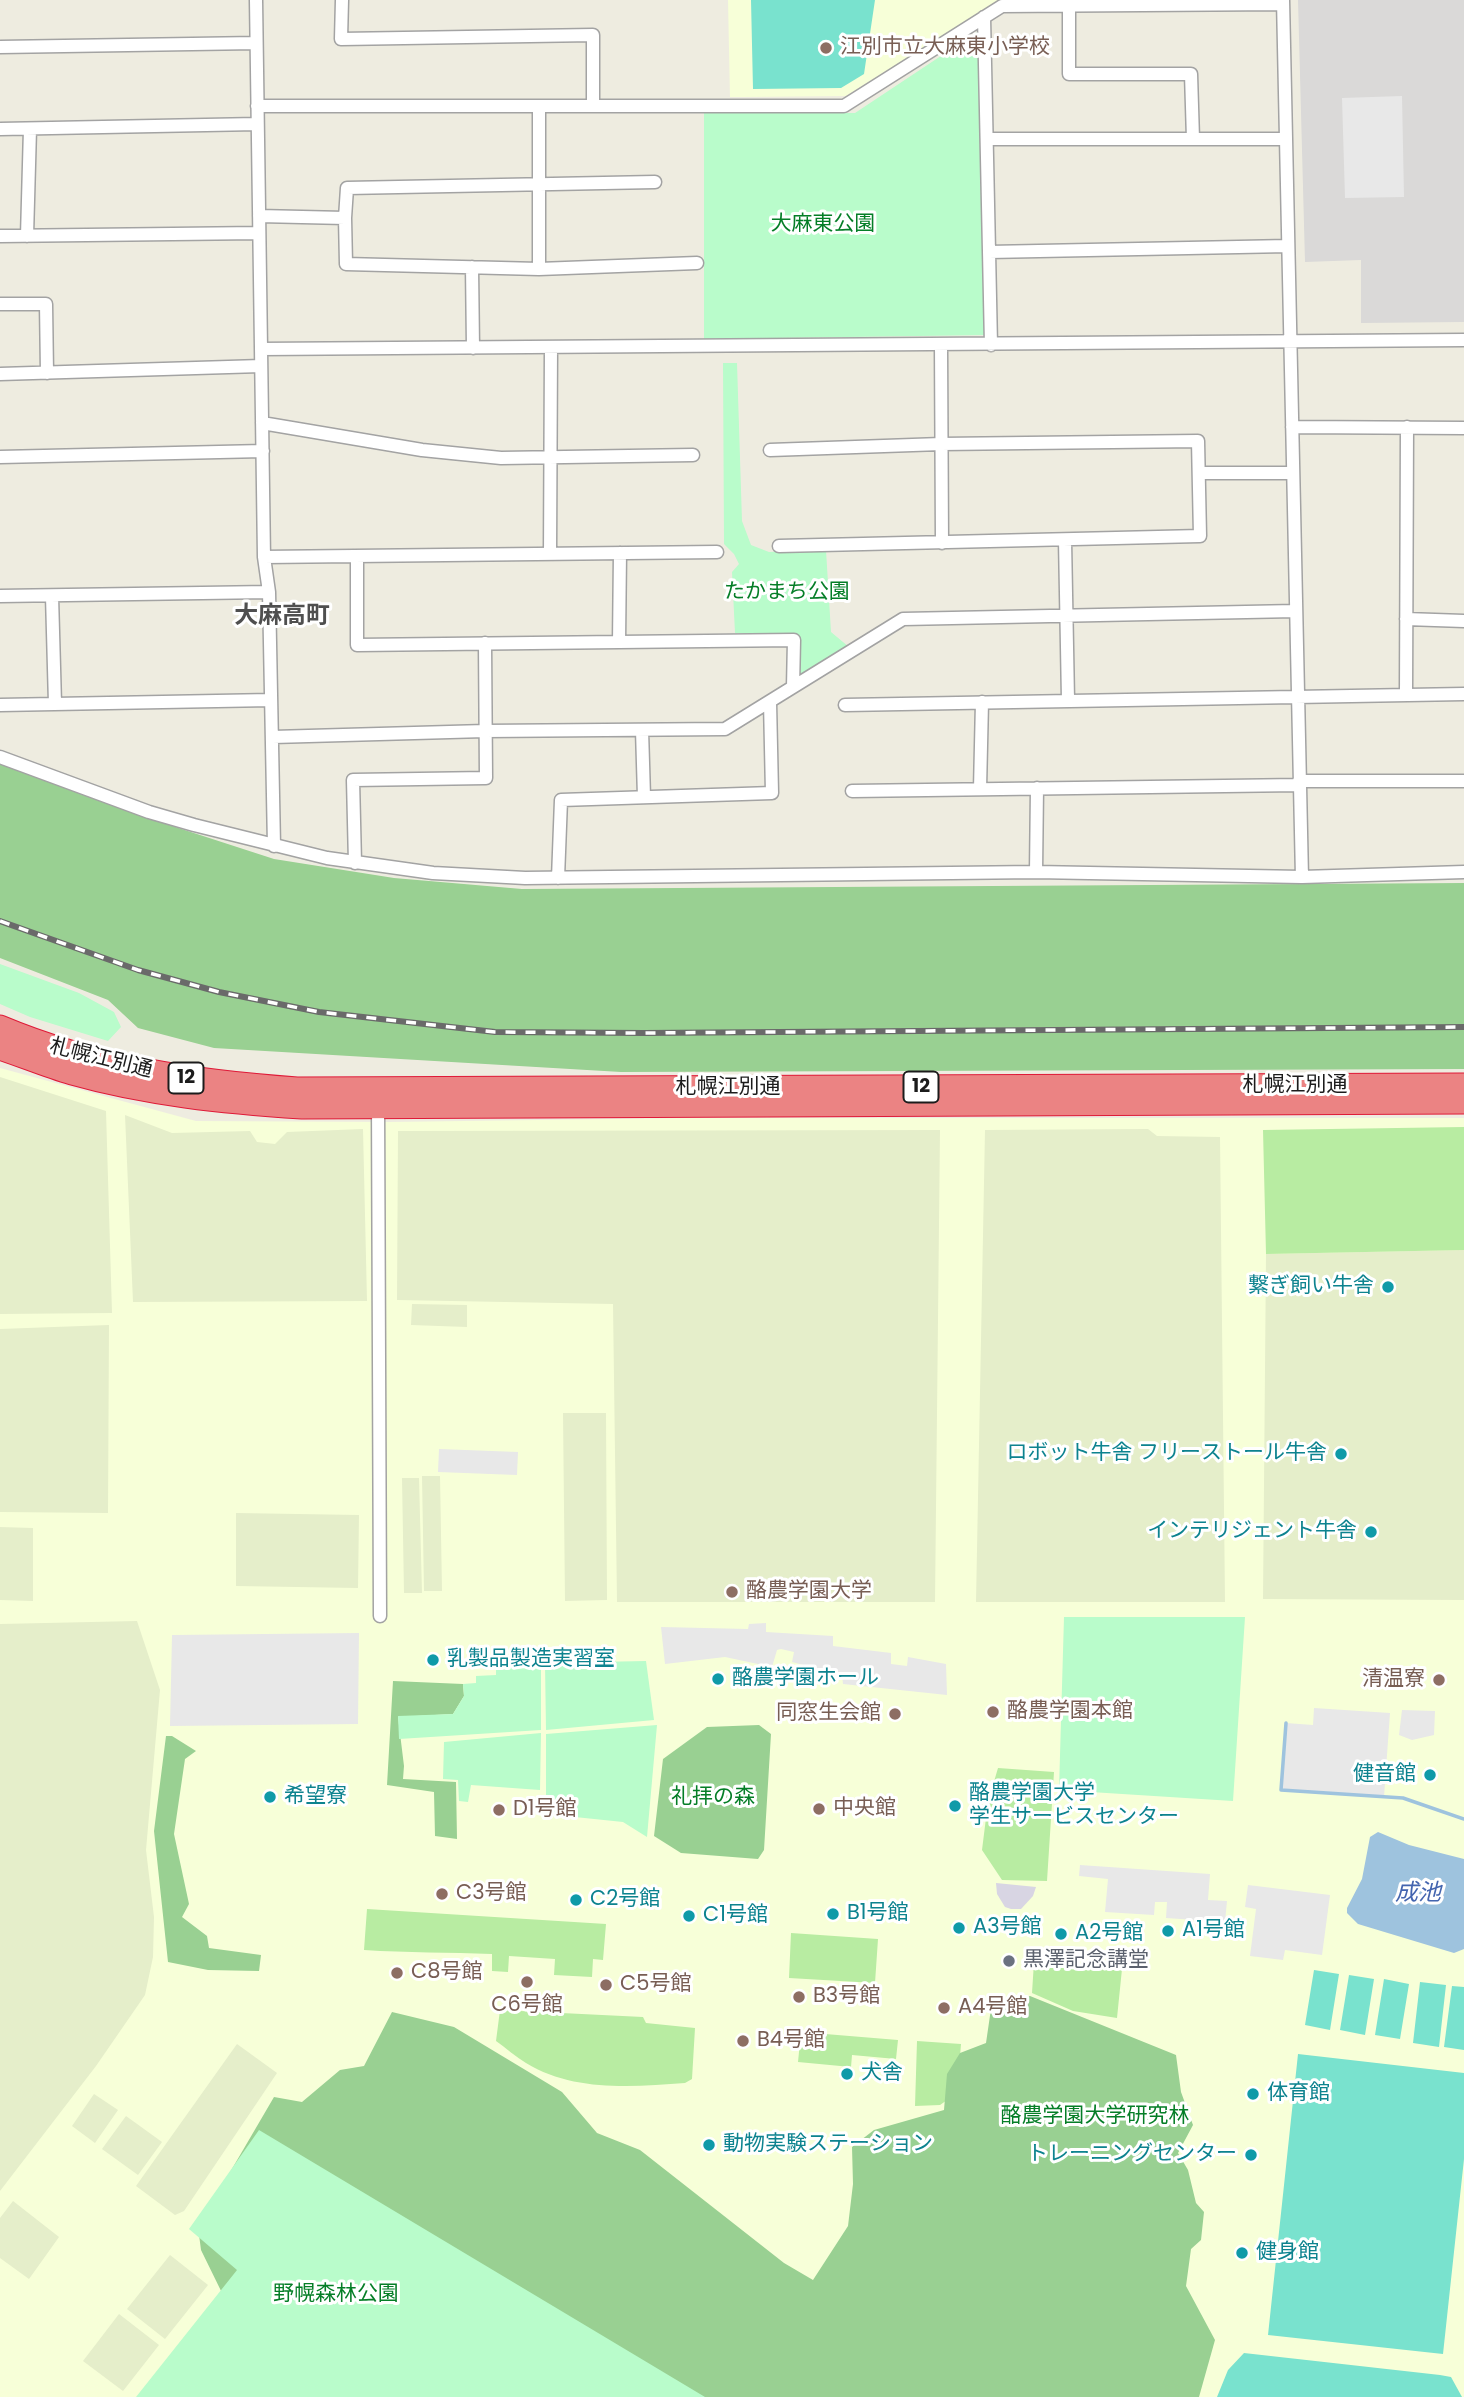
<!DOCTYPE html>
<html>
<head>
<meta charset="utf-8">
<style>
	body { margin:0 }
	canvas { display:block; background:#eeece0 }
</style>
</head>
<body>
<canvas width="1464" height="2397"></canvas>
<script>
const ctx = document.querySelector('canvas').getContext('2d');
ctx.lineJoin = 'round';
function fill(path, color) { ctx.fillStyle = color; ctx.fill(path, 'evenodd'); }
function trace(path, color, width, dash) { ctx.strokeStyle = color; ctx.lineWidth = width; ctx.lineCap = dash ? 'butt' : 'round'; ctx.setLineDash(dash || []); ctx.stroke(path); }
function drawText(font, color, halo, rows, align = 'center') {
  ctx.font = font + ' Poppins,"Noto Sans JP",sans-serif'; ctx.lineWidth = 6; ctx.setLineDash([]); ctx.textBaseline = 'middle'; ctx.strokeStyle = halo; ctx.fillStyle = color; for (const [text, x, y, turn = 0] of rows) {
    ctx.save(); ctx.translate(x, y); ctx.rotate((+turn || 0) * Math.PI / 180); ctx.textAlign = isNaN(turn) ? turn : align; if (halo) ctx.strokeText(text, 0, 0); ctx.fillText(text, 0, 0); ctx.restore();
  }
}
const residential = new Path2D(`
	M1298,0H1464V322L1361,323V260L1305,262Z`);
const education = new Path2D(`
	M728,0H999L846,96L743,97H730Z
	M0,1068L196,1121L390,1122L686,1118H1464V2397H0Z`);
const farmland = new Path2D(`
	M0,1077L106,1111L112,1313L0,1314Z
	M125,1115L172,1133L250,1131L257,1142L275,1144L287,1132L363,1129L367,1301L133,1302Z
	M1148,1129L1157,1136L1220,1137L1225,1602H976L985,1130Z
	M940,1130L935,1602H617L613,1304L397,1300L398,1131Z
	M1464,1250V1600L1263,1599L1266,1254Z
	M412,1304L467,1305V1327L411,1325Z
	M109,1325L108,1513L0,1512V1329Z
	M563,1413H606L607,1600L565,1601Z
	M422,1476H440L442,1591H424Z
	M402,1478H419L422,1593H404Z
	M236,1513L359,1515L358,1588L236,1586Z
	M0,1527L33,1528V1601L0,1600Z
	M137,1621L160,1690L146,1850L154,1917L153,1957L145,1995L96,2066L0,2191V1624Z
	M237,2044L277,2073L184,2211L175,2215L136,2186Z
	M94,2094L118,2110L95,2143L72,2126Z
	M126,2116L162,2142L138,2175L102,2149Z
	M13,2201L59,2237L29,2279L0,2258V2218Z
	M170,2255L208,2285L165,2339L127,2309Z
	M119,2314L159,2345L123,2391L83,2361Z`);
const grass = new Path2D(`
	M1464,1127V1250L1266,1254L1263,1130Z
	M998,1768L1054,1772L1047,1881L1002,1880L982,1850L988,1802Z
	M367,1909L606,1924L603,1960L593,1959L592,1977L554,1975L555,1959L509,1956L508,1972L492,1971V1954C450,1952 407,1953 364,1950Z
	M791,1933L878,1939L875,1983L789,1978Z
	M1034,1962L1122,1969L1117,2018L1073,2011L1032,1993Z
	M500,2010L643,2017L646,2023L695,2028L692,2079L685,2083C633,2087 573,2092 526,2063C516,2057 506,2048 496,2041Z
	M801,2032L898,2040L896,2059L852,2055L851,2067L798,2062Z
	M917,2041L961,2044L957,2093L940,2105L915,2106Z`);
const forest = new Path2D(`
	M0,756L163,823L274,859L394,878L522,889L1464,883V1069L621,1072L214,1048L138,1028L108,1000L0,958Z
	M393,1681L463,1684L464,1696L453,1714L398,1717L404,1766L403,1779L456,1782L457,1839L435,1836L434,1792L387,1785Z
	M759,1725L771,1734L764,1850L758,1859L681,1853L654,1836L663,1759L707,1727Z
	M166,1736H172L196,1751L185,1759L174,1834L189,1904L182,1917L207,1936L209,1948L261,1955L259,1971L208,1970L168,1962L154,1831Z
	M993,1995L1010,2000L1030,1996L1176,2055L1181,2092L1193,2125L1178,2153L1188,2170L1196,2203L1204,2212L1201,2240L1191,2249L1186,2286L1215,2340L1199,2397H144L224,2297L201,2250L198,2227L274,2097L302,2102L340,2070L364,2066L392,2012L454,2027L562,2092L597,2133L640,2150L784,2263L813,2280L848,2226L853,2184L852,2147L874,2130L944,2110L947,2074L960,2053L986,2043Z`);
const park = new Path2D(`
	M977,32L989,335L704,339V113H855Z
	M723,363H737L742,521L751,545L769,552L826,550L831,632L849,647L803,675L798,672V634L735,633L732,572L739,564L734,554L724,544Z
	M0,964L79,993L114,1012L121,1027L108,1041L30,1017L0,1004Z
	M1064,1617H1245L1233,1801L1059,1790Z
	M646,1661L654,1720L546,1730L545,1663Z
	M541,1662V1730L399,1739L398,1716L453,1714L464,1696L463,1684L476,1683V1676L496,1675V1664Z
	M657,1725L647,1837L623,1822L546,1814V1734Z
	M541,1733L540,1790L471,1785L468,1802L459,1801L458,1780L443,1779L444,1742Z
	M259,2130L705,2397H136L237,2270L189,2229Z`);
const pitch = new Path2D(`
	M751,0H875L864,74L841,88L753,89Z
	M1314,1970L1339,1974L1330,2030L1305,2025Z
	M1349,1975L1374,1979L1365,2035L1340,2030Z
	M1384,1979L1409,1984L1400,2039L1375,2035Z
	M1420,1982L1446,1985L1439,2047L1413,2043Z
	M1452,1986L1464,1987V2050L1444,2047Z
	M1298,2054L1464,2073V2159L1443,2354L1268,2335Z
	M1244,2353L1440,2375L1451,2377L1462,2397H1217L1228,2370Z`);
const parking = new Path2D(`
	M1402,96L1404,197L1345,198L1342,98Z
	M439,1449L518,1452L517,1475L438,1472Z
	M766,1623V1632L833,1636V1646L891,1653V1664L907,1666L908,1657L946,1664L947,1695L843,1684L842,1675L792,1662L794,1652L781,1649L777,1650L772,1667L725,1657L665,1664L661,1627L748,1629L749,1624Z
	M359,1633L358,1724L170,1726L172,1635Z
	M1314,1708L1390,1713L1384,1797L1281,1790L1286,1723L1313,1725Z
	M1402,1710L1435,1711L1434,1735L1412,1740L1399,1735Z
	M1080,1865L1210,1874L1208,1900L1227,1901L1225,1922L1166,1918L1167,1902H1155L1154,1915L1105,1912L1108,1879L1079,1876Z
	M1248,1885L1330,1895L1322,1955L1285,1950L1283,1960L1250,1956L1256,1909L1245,1907Z`);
const plaza = new Path2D(`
	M996,1883L1036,1887L1033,1896L1021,1909H1011L1005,1907L997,1894Z`);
const water = new Path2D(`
	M1378,1832L1409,1845L1464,1859V1949L1454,1953L1358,1924L1347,1913V1908L1362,1879L1370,1837Z`);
const stream = new Path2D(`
	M1286,1723L1281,1790L1403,1798L1464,1819`);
const street = new Path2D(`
	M256,0L264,557L269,592L274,846
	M342,0L341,39L593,35V106
	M1283,0L1302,877
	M1069,5V74H1191L1193,139
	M984,17L991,345
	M0,47L256,43
	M257,106H844L1002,6L1283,4
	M539,106V269
	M0,129L257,124
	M987,139H1286
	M655,182L347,188L345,218L346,264L539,269L697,263
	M259,216L345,218
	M0,236L259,233
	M27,236L30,129
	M989,252L1288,246
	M472,267L473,348
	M0,304H46L47,373
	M941,345L942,543
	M261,349L1464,340
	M0,374L261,366
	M262,423L422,450L501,458L693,455
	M1292,427L1464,428
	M770,450L941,444L1198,441L1200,536L779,546
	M0,457L263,451
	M1199,473H1293
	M1065,540L1068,700
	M550,554L551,347
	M357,556V645L794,640L793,687
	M264,557L717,552
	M0,596L269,592
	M52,596L55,704
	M1406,619L1464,621
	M619,642L620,553
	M1406,694L1407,427
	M0,705L271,700
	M845,705L1464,694
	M642,730L644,797
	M273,737L485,731L725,729L903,619L1295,611
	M0,757L149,812L194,825L327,858L433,873L525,878L1036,872L1302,877L1464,872
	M1299,781H1464
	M980,789L982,702
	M852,791L1299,785
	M355,863L353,780L486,778L485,643
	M1036,872L1037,788
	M558,878L561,800L772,793L770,702
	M378,1101L380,1616`);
const highway = new Path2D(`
	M0,1027C95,1067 195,1082 297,1089L1464,1085
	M0,1048C24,1056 48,1066 72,1073C146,1094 225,1102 302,1107L1464,1102`);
const rail = new Path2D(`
	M0,921L138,970L219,992L319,1012L495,1032L644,1033L1464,1027`);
const markers = [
	[826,48,7,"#8d6e63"],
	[1388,1287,7,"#0f9aa8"],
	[1341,1454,7,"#0f9aa8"],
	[1371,1532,7,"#0f9aa8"],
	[732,1592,7,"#8d6e63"],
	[433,1660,7,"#0f9aa8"],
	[718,1679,7,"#0f9aa8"],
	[1439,1680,7,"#8d6e63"],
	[993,1712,7,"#8d6e63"],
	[895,1714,7,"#8d6e63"],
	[1430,1775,7,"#0f9aa8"],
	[270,1797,7,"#0f9aa8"],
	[955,1806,7,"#0f9aa8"],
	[819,1809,7,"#8d6e63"],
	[499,1810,7,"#8d6e63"],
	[442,1894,7,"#8d6e63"],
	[576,1900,7,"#0f9aa8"],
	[833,1914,7,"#0f9aa8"],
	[689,1916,7,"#0f9aa8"],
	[959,1928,7,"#0f9aa8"],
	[1168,1931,7,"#0f9aa8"],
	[1061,1934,7,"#0f9aa8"],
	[1009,1961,7,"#6b7280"],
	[397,1973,7,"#8d6e63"],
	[527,1982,7,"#8d6e63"],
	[606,1985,7,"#8d6e63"],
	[799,1997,7,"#8d6e63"],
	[944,2008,7,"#8d6e63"],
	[743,2041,7,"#8d6e63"],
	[847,2074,7,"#0f9aa8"],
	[1253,2094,7,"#0f9aa8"],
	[709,2145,7,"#0f9aa8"],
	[1251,2155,7,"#0f9aa8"],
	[1242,2253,7,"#0f9aa8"]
];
const shields = [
	[186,1078,35],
	[921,1087,35]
];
const shieldNames = [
	["12",186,1078],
	["12",921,1087]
];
const educationNames = [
	["江別市立大麻東小学校",840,48],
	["酪農学園大学",746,1592],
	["清温寮",1425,1680,"right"],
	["酪農学園本館",1007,1712],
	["同窓生会館",881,1714,"right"],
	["中央館",833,1809],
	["D1号館",513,1810],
	["C3号館",456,1894],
	["C8号館",411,1973],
	["C5号館",620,1985],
	["B3号館",813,1997],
	["C6号館",527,2006,"center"],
	["A4号館",958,2008],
	["B4号館",757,2041]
];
const parkNames = [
	["大麻東公園",823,225],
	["たかまち公園",787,593],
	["礼拝の森",713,1798],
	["酪農学園大学研究林",1095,2117],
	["野幌森林公園",336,2295]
];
const streetNames = [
	["札幌江別通",101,1059,14],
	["札幌江別通",1295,1086],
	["札幌江別通",728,1088]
];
const cultureNames = [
	["繋ぎ飼い牛舎",1374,1287,"right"],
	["ロボット牛舎 フリーストール牛舎",1327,1454,"right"],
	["インテリジェント牛舎",1357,1532,"right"],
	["乳製品製造実習室",447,1660],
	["酪農学園ホール",732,1679],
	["健音館",1416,1775,"right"],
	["酪農学園大学",969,1794],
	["学生サービスセンター",969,1818],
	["希望寮",284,1797],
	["C2号館",590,1900],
	["B1号館",847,1914],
	["C1号館",703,1916],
	["A3号館",973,1928],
	["A1号館",1182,1931],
	["A2号館",1075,1934],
	["犬舎",861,2074],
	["体育館",1267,2094],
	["動物実験ステーション",723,2145],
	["トレーニングセンター",1237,2155,"right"],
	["健身館",1256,2253]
];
const worshipNames = [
	["黒澤記念講堂",1023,1961]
];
const waterNames = [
	["成池",1418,1894]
];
const quarterNames = [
	["大麻高町",282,617]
];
fill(residential, '#dad9d8');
fill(education, '#f7ffd8');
fill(farmland, '#e5eeca');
fill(grass, '#b8eca2');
fill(forest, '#99d092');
fill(park, '#b9fccb');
fill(pitch, '#79e2ce');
fill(parking, '#e8e8e8');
fill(plaza, '#d8d5e3');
fill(water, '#9ec3de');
trace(stream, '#9ec3de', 3.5);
trace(street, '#a3a3a3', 15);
trace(highway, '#df1a38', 25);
trace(street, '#fff', 12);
trace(highway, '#eb8383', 23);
trace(rail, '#6a6a6a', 6);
trace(rail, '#fff', 3.5, [10]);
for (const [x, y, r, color] of markers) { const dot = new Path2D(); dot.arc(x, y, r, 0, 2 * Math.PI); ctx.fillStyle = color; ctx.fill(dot); trace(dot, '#fff', 2.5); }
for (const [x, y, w] of shields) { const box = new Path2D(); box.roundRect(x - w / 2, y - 15.5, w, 31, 5); ctx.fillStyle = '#fff'; ctx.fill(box); trace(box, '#1c1c1c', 2); }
drawText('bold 19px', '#1c1c1c', null, shieldNames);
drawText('21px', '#785e54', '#fff', educationNames, 'left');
drawText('21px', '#057e27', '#fff', parkNames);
drawText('21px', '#1c1c1c', '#fff', streetNames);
drawText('21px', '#0d838f', '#fff', cultureNames, 'left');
drawText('21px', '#5b616d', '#fff', worshipNames, 'left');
drawText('italic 23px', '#4465af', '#fff', waterNames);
drawText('bold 24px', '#4f4f4f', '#fff', quarterNames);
</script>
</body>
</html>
